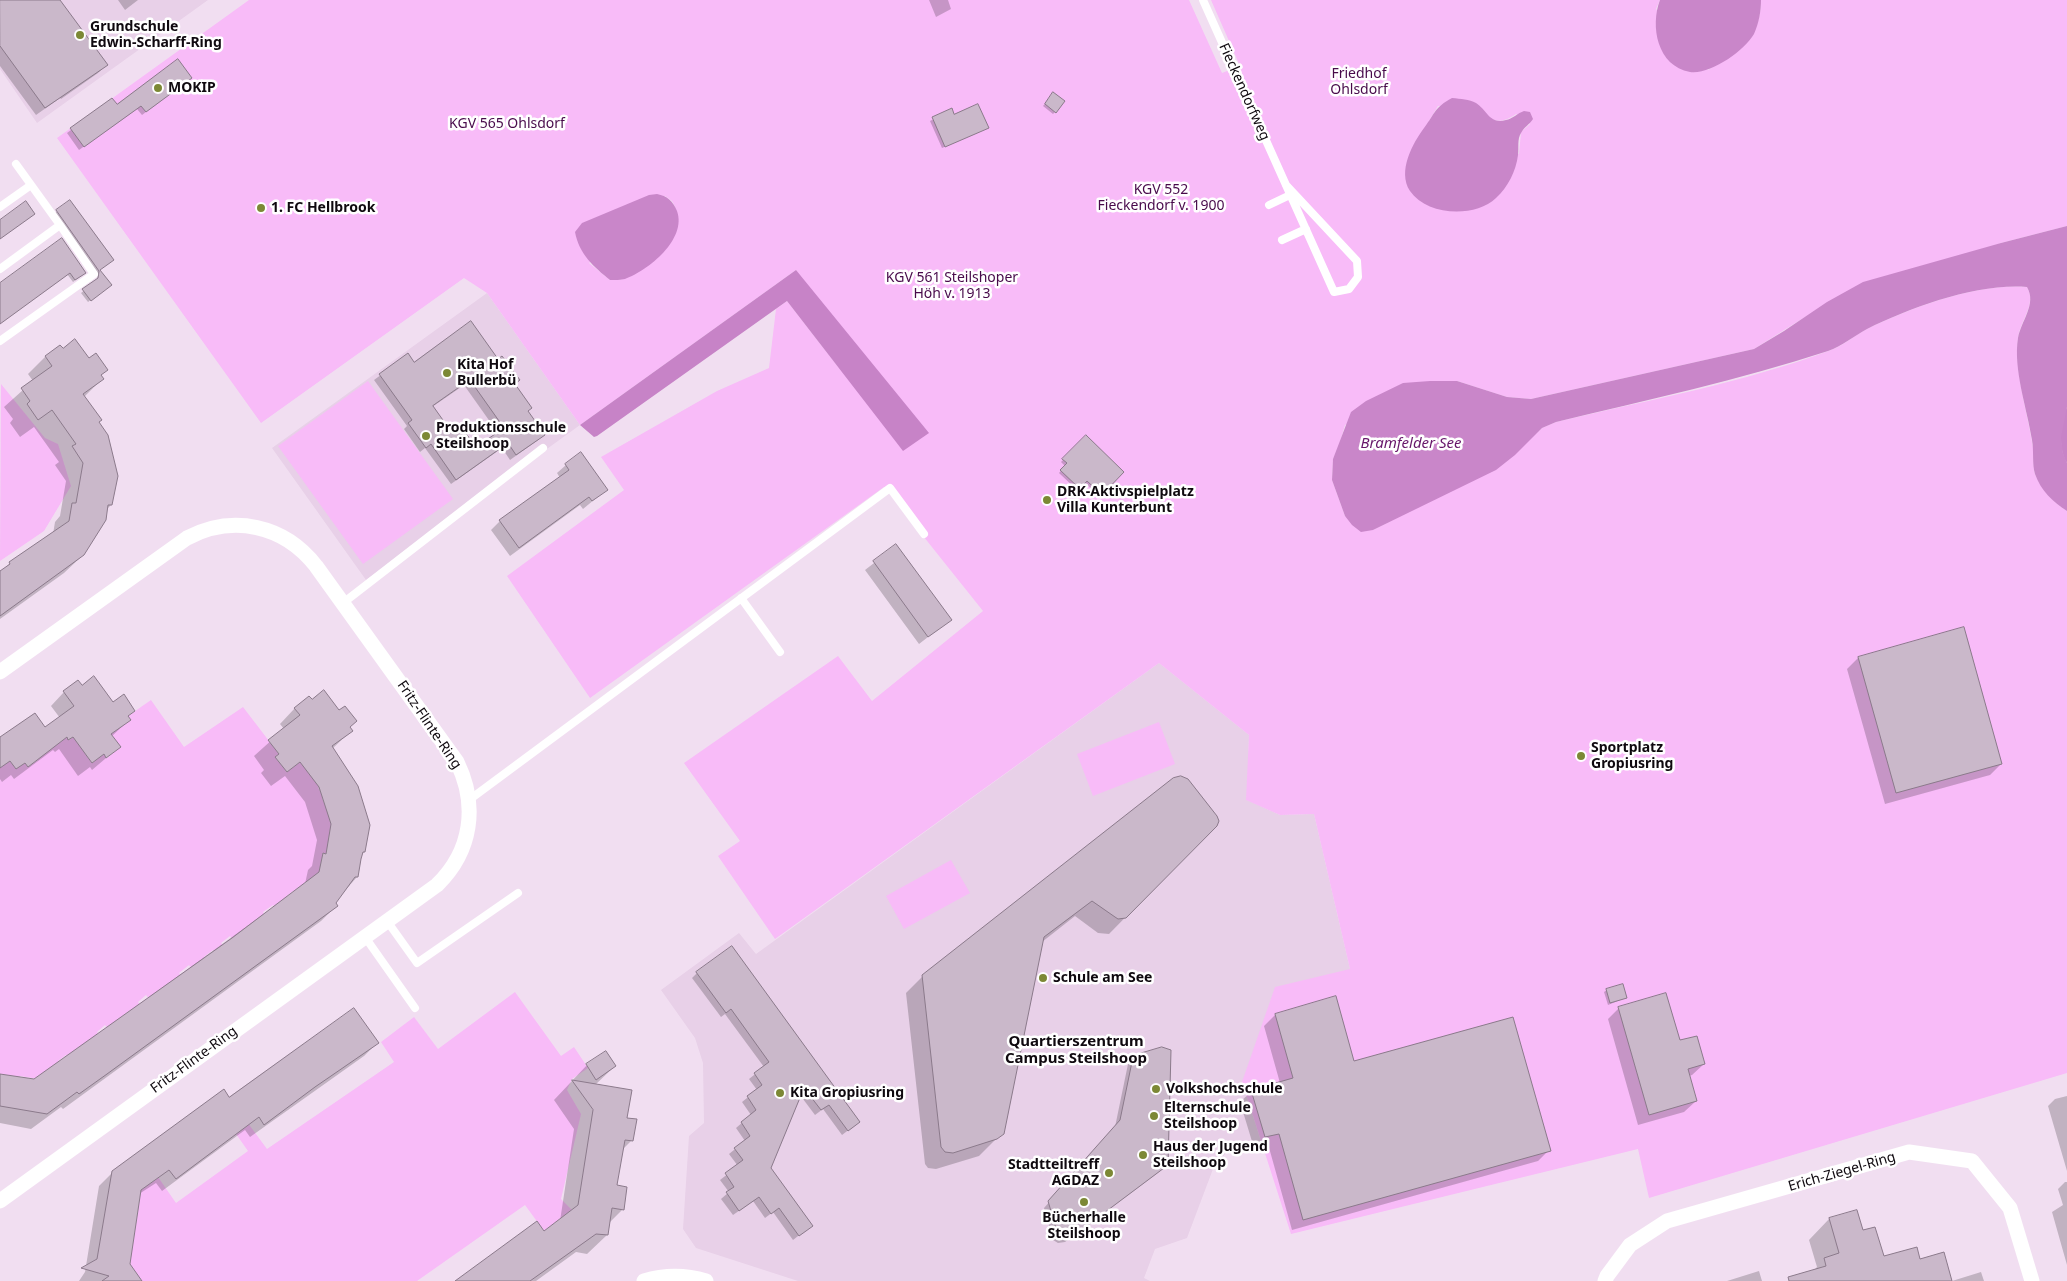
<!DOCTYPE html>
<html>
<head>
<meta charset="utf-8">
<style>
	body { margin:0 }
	canvas { display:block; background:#f1def1 }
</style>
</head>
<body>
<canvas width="2067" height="1281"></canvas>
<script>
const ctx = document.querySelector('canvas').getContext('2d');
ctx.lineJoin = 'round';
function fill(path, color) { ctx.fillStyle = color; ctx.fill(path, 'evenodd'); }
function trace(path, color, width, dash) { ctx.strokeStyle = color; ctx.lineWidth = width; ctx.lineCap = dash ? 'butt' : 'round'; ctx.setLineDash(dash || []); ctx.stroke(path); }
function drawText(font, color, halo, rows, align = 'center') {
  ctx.font = font + ' "Noto Sans",sans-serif'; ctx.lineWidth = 5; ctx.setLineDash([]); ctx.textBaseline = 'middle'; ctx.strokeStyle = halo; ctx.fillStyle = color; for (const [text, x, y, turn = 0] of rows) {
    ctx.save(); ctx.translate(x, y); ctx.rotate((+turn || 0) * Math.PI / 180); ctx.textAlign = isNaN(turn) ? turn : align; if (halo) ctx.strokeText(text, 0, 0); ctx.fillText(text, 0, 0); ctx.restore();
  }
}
const built = new Path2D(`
	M0,0H208L37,123L0,69Z
	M487,293L580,425L366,580L272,448Z
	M1159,663L1249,735L1247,800L1280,815L1314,814L1350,969L1242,1082L1261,1141L1230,1148L1213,1169L1187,1238L1155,1249L1144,1278L1150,1281H798L696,1248L683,1229L689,1136L704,1123L703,1063L695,1038L661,990L739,933L756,954Z`);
const green = new Path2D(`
	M249,0H1189L1222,73L1240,66L1211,0H1660L1656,9L1708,70C1737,53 1761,38 1761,0H2067V226L2001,243L1805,317L1754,349L1531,399L1507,397L1457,381L1345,425L1338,449L1333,459L1332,480L1345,516L1373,530L1445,493L1530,439L1542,428L1556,422C1648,400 1743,383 1831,350C1844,345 1855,335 1867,329C1913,307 1977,283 2027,287C2037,304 2020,321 2018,338C2014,372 2028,413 2033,448C2034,456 2033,467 2035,474C2042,490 2053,502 2067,511V1073L1649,1198L1638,1149L1291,1234L1242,1082L1275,987L1350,969L1314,814L1280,815L1246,800L1249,735L1159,663L775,939L718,856L740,841L684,763L838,656L872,701L983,611L884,487L590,698L507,576L624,490L601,457L717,391L769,368L776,309L787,301L839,368L796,270L580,425L487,293L464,278L261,423L57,138ZM1477,104C1490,120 1497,127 1516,114L1530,124L1521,132L1519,154L1429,121L1438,106ZM665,196L672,201L676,209L624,279L610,280L589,263Z
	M368,381L453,499L363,564L278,446Z
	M1,384L45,438L58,444L71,486L44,531L0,561Z
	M151,700L184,747L243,707L279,754L275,757L287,772L300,762L323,784L318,788L324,796L322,798L326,808L336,823L328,854L323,853L321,863L326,866L296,894L293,891L287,896L289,899L275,908L273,905L263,912L265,916L246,927L234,941L230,936L221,943L224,946L215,952L213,950L204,957L205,959L192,969L189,965L179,973L182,977L173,980L150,1000L146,995L138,1002L141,1006L133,1013L130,1010L121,1017L123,1019L109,1030L105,1025L97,1032L100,1036L69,1060L66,1055L58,1061L61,1065H54L39,1079L20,1076V1079L0,1074V766L10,761L16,769L25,763L28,767L38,760L34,755L65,735L69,740L81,731L93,747L85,754L92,763L104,754L107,758L120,747L111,734L130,720L128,716Z
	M1159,722L1175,764L1093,796L1077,754Z
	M951,860L970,893L904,929L886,896Z
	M515,992L561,1056L574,1047L588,1068L572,1079L567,1090L581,1114L561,1199L572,1210L544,1231L525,1205L417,1281H142L130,1264L141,1190L158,1177L176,1203L248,1151L229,1124L242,1115L267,1149L394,1062L381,1042L414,1017L438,1049Z`);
const forest = new Path2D(`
	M796,270L929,433L903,451L787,301L597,436L594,437L580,425Z
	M2067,407V463C2058,449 2060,422 2067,407Z`);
const water = new Path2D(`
	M1660,0H1761C1761,11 1759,23 1754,34C1744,51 1710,75 1690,72C1657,66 1650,26 1660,0Z
	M1452,98C1461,99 1469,99 1476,103C1487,110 1490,125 1506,120C1512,119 1518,113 1524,111L1530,112L1533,119C1530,124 1524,127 1521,133C1517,139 1519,148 1518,155C1516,171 1508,187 1496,198C1475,218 1427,216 1410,191C1397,171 1413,143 1424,128C1436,112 1434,108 1452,98Z
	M657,194C667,196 673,201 677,211C687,239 649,270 625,279C621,280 615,280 610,280C594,267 579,254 575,232L582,223L649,195Z
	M2067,226V407L2061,437L2063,453L2067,463V511C2053,502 2041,491 2035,474C2032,464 2034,451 2032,440C2027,408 2013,369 2018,338C2021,321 2037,304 2027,287C1977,283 1912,307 1867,329C1854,336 1842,346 1828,351C1739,380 1647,400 1556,422L1542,428L1515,455L1496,470L1373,530L1361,532L1352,525L1345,516L1332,480L1333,459L1351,412L1366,401L1403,383L1430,381H1457L1507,397L1531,399L1754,349L1784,331L1827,302L1863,282L2001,243Z`);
const shadow = new Path2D(`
	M0,0H59L106,65L98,73L61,99L60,98L36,115L0,66Z
	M118,0H138L125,10Z
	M929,0H948L951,9L936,17Z
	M187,81L142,115L137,109L79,150L67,133L112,99L116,106Z
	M1051,96L1055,112L1053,114L1043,106Z
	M952,110L954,116L987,128L942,148L930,121Z
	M57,211L99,270L108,287L88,302L81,293L96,281L98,276L55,213Z
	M62,239L82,275L73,282L67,274L0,322V285Z
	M60,346L63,350L107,370L100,376L102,379L84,397L98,423L111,505L106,510L83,555L64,573L0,619V573L10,563L53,534L55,522L60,516L66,481L55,465L59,462L34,427L20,437L10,423L13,419L4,407L33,381L28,374L45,357Z
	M408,355L414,363L514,384L538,440L510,460L502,448L451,484L425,448L420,452L404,429L407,426L374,380ZM464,385L498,433L476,449L450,432L432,407Z
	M1086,437L1122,472L1099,496L1084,482L1077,490L1059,473L1065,466L1061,462Z
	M566,465L606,490L583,509L580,505L510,556L491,530L500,521L560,478L557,473Z
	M896,546L950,620L919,644L865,570Z
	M1858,658L2001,764L1990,775L1885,804L1847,669Z
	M81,687L113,704L134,711L127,717L129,720L111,737L119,747L92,770L90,767L78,776L59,749L55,752L53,750L14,779L11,775L2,782L0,779V739L45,729L60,718L51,706L64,692Z
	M295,708L349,728L351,731L332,749L364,852L361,855L357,877L334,903L336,906L321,921L63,1109L61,1107L31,1129L0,1123V1075L35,1080L305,884L308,870L312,866L317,840L305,802L285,776L271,786L261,773L264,770L254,756L284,729L280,724Z
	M1217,824L1109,934L1098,933L1075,916L1042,942L1002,1133L979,1156L936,1169L928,1168L925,1164L906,993L923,976Z
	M697,973L859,1122L842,1135L823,1109L815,1115L800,1095L769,1169L811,1226L793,1240L773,1212L765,1218L753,1201L733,1215L721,1199L729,1192L720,1180L738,1166L729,1154L745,1141L736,1128L751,1115L742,1102L757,1090L749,1079L764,1067L725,1014L721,1017L692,978Z
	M1607,990L1625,998L1608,1005L1604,992Z
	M1619,1008L1679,1042L1704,1064L1692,1075L1689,1076L1696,1101L1684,1112L1638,1125L1608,1019Z
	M1275,1015L1353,1063L1549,1150L1538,1161L1292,1230L1268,1144L1254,1148L1240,1102L1252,1091L1280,1083L1264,1026Z
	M377,1043L364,1056L250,1137L245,1130L162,1191L156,1183L139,1194L129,1265L140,1281H79L85,1272L99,1186L113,1172L228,1098Z
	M1170,1051L1168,1162L1165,1167L1065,1242L1058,1243L1053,1240L1044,1208L1115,1127L1128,1064L1134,1058Z
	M587,1065L615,1066L595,1085L626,1119L632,1140L622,1150L616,1186L622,1210L608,1224L607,1235L587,1254L576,1252L536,1281H458L544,1232L560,1221L574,1129L554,1100Z
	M2067,1096V1171L2048,1106L2055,1099Z
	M2065,1182H2067V1265L2052,1212L2063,1205L2058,1189Z
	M1829,1219L1862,1232L1883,1258L1920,1261L1951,1281H1804L1817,1267L1809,1240Z
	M1759,1271L1762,1281H1727Z
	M1981,1272L1984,1281H1952Z`);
const building = new Path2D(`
	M0,0H60L108,65L45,108L0,46Z
	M178,59L192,78L146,112L141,106L84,147L70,128L112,98L117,104Z
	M1053,92L1065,101L1056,113L1045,104Z
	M978,104L989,128L945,147L932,117L952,108L954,114Z
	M70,200L114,260L100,270L112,285L91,301L82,289L98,278L99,271L56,210Z
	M26,201L35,214L0,239V220Z
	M62,238L86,273L75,280L70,273L0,324V283Z
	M471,321L498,359L502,356L520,380L515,384L532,408L528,411L545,435L516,455L508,443L456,480L431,444L426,448L408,423L412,420L379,374L408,353L414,362ZM470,380L504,428L476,447L459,424L450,430L433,406Z
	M75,339L89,358L96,353L108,370L101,375L104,379L83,394L102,420L99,422L108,435L118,476L112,505H108L106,520L84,555L0,616V571L10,564L9,562L69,521L72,503H76L83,463L72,446L76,444L52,410L38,420L27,404L30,401L21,388L52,366L45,356L60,345L63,348Z
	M1086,435L1124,472L1102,495L1087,481L1080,489L1060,470L1067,463L1062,459Z
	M581,452L608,490L592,501L589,497L519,548L499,520L569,470L565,464Z
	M896,544L952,620L928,637L873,561Z
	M1964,627L2002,764L1896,793L1858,657Z
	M94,676L113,702L124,694L135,711L128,716L131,720L111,734L121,747L106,758L104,754L92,763L73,737L68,740L67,737L28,767L25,763L16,769L10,761L0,768V737L35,713L45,727L74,706L63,691L78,680L82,685Z
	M324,690L339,710L345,706L357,721L350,727L353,731L332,746L358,786L370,825L365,852H363L361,859L358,877H355L336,903L338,906L107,1074L79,1094L77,1092L47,1114L0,1106V1074L34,1079L232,938L319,872L323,853L326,854L331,824L319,787L300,762L287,772L275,757L279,754L268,740L300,715L294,708L309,696L312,699Z
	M1181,776L1188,779L1217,816L1219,821L1217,826L1126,918L1118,919L1115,917L1092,901L1044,937L1004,1134L997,1139L953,1153L945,1152L941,1147L922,975L1173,778Z
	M732,946L860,1122L848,1131L829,1105L821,1110L804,1088L771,1168L813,1226L799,1236L779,1208L771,1214L759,1197L739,1211L726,1192L734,1187L725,1173L743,1160L734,1148L750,1136L741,1122L756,1110L747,1096L762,1085L754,1073L769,1062L731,1009L726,1013L696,972Z
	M1623,984L1627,998L1610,1003L1606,989Z
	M1666,993L1680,1040L1697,1036L1705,1064L1688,1069L1697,1101L1649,1115L1618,1007Z
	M1336,996L1354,1061L1513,1017L1551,1151L1303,1220L1279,1134L1265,1137L1251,1090L1293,1078L1275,1014Z
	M354,1008L379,1043L315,1087L264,1125L259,1117L176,1179L169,1170L141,1190L130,1264L142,1281H102L109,1276L81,1268L97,1259L112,1171L224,1089L229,1097Z
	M1162,1047L1171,1050L1168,1165L1072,1237H1061L1058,1235L1048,1201L1120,1120L1133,1057L1138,1054Z
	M606,1051L616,1066L596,1080L586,1064Z
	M572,1080L632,1090L627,1118L637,1119L633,1141L625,1140L617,1185L627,1187L624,1210L612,1208L608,1235L596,1234L530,1281H455L537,1221L544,1231L578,1205L593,1110Z
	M1857,1210L1863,1230L1875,1227L1884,1256L1917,1247L1920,1259L1944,1252L1952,1281H1789L1788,1277L1826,1266L1824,1258L1839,1253L1829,1218Z`);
const lane = new Path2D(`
	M1203,0C1246,97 1290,194 1334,292L1349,289L1358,277L1357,261L1286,185
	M1269,205L1290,195
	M0,207L31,185
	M1282,240L1306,229
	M0,269L60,225L16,164
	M0,341L94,274L60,225
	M741,598L780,652
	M343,603L543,448
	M469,800L890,488L924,534
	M387,921L417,963L518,893
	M365,937L415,1008`);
const street = new Path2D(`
	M0,672L187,538C233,514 284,525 316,566L457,762C478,805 472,851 437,885L0,1201
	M644,1281C664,1275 686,1275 706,1281
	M1605,1281L1607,1276L1630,1245L1667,1221L1909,1152L1972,1161L2010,1208L2032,1281`);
const markers = [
	[80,35,5,"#7c8835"],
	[158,88,5,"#7c8835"],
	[261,208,5,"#7c8835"],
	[447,373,5,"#7c8835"],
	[426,436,5,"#7c8835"],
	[1047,500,5,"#7c8835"],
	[1581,756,5,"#7c8835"],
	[1043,978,5,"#7c8835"],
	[1156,1089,5,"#7c8835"],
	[780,1093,5,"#7c8835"],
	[1154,1116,5,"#7c8835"],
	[1143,1155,5,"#7c8835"],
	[1109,1173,5,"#7c8835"],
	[1084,1202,5,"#7c8835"]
];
const poiNames = [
	["Grundschule",90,27],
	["Edwin-Scharff-Ring",90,43],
	["MOKIP",168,88],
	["1. FC Hellbrook",271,208],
	["Kita Hof",457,365],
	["Bullerbü",457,381],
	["Produktionsschule",436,428],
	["Steilshoop",436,444],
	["DRK-Aktivspielplatz",1057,492],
	["Villa Kunterbunt",1057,508],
	["Sportplatz",1591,748],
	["Gropiusring",1591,764],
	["Schule am See",1053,978],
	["Volkshochschule",1166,1089],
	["Kita Gropiusring",790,1093],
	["Elternschule",1164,1108],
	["Steilshoop",1164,1124],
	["Haus der Jugend",1153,1147],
	["Steilshoop",1153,1163],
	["Stadtteiltreff",1099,1165,"right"],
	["AGDAZ",1099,1181,"right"],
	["Bücherhalle",1084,1218,"center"],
	["Steilshoop",1084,1234,"center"]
];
const parkNames = [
	["Friedhof",1359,74],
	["Ohlsdorf",1359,90],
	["KGV 565 Ohlsdorf",507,124],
	["KGV 552",1161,190],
	["Fieckendorf v. 1900",1161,206],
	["KGV 561 Steilshoper",952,278],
	["Höh v. 1913",952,294]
];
const streetNames = [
	["Fieckendorfweg",1244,92,66],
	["Fritz-Flinte-Ring",429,725,56],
	["Fritz-Flinte-Ring",194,1060,-36],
	["Erich-Ziegel-Ring",1842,1172,-16]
];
const waterNames = [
	["Bramfelder See",1411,444]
];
const neighbourhoodNames = [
	["Quartierszentrum",1076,1042],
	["Campus Steilshoop",1076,1059]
];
fill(built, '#e8d0e8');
fill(green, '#f8bbf8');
fill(forest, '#c783c7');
fill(water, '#c986c9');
fill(shadow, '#0003');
fill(building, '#cab8ca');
trace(building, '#8b7a8b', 1);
trace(lane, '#fff', 8);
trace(street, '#fff', 15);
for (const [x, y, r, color] of markers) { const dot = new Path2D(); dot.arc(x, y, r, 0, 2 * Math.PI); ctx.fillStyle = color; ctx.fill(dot); trace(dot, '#fff', 2); }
drawText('bold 14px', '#0f090f', '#fff', poiNames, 'left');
drawText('14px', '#480a4b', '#fff', parkNames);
drawText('14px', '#0f090f', '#fff', streetNames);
drawText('italic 15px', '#67166a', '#fff', waterNames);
drawText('bold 15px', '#0f090f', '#fff', neighbourhoodNames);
</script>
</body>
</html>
